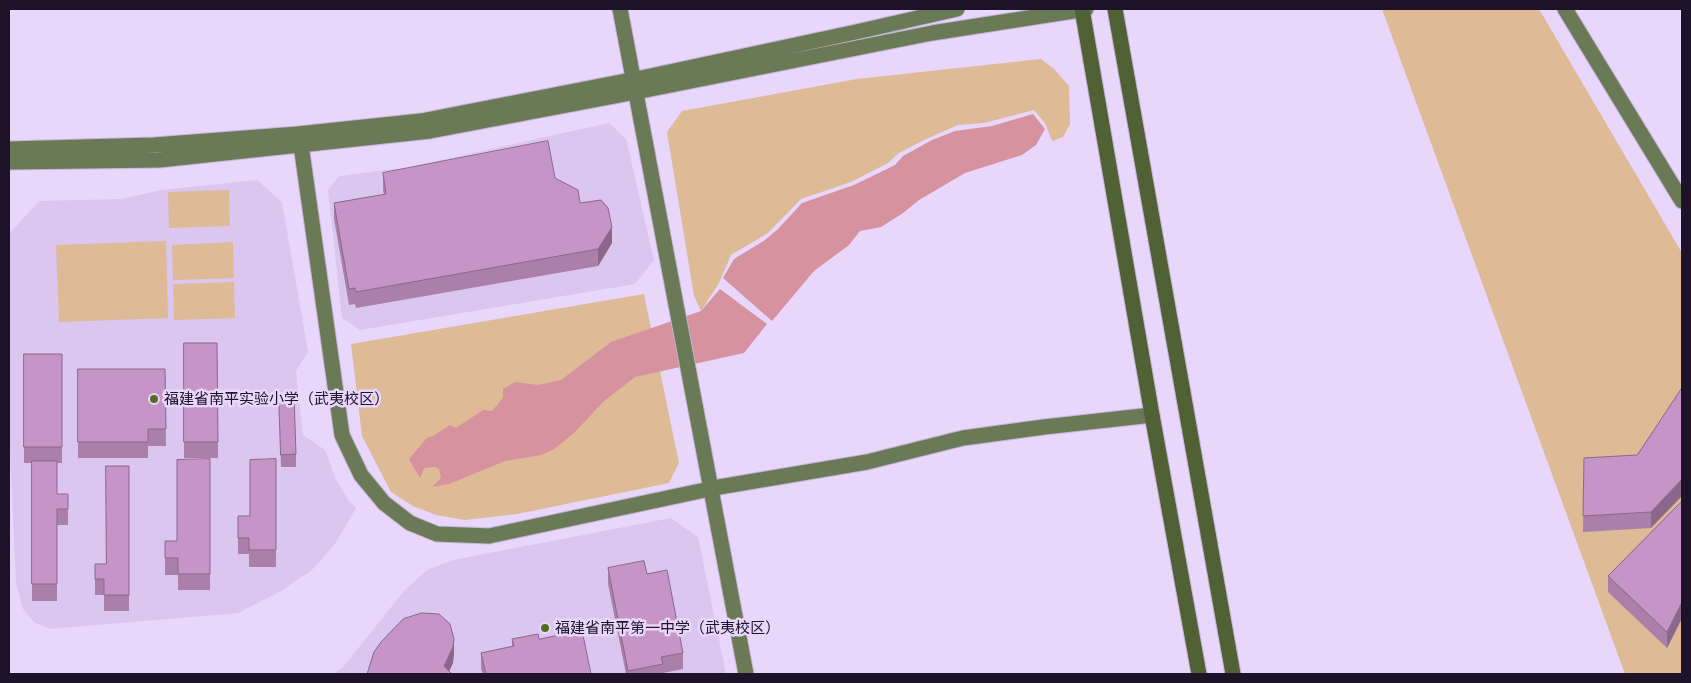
<!DOCTYPE html>
<html>
<head>
<meta charset="utf-8">
<style>
	body { margin:0 }
	#map { position:relative; width:1691px; height:683px; overflow:hidden; background:#e8d6fb; font-family:"Asap Condensed",sans-serif }
	canvas { display:block }
	.frame { position:absolute; inset:0; border:10px solid #1d1227; pointer-events:none }
</style>
</head>
<body>
<div id="map">
<canvas width="1691" height="683"></canvas>
<div class="frame"></div>
</div>
<script>
const ctx = document.querySelector('canvas').getContext('2d');
ctx.lineJoin = 'round';
function fill(path, color) { ctx.fillStyle = color; ctx.fill(path, 'evenodd'); }
function trace(path, color, width, dash) { ctx.strokeStyle = color; ctx.lineWidth = width; ctx.lineCap = dash ? 'butt' : 'round'; ctx.setLineDash(dash || []); ctx.stroke(path); }
function drawText(font, color, halo, rows, align = 'center') {
  ctx.font = font + ' "Asap Condensed","Noto Sans SC",sans-serif'; ctx.lineWidth = 5; ctx.setLineDash([]); ctx.textBaseline = 'middle'; ctx.strokeStyle = halo; ctx.fillStyle = color; for (const [text, x, y, turn = 0] of rows) {
    ctx.save(); ctx.translate(x, y); ctx.rotate((+turn || 0) * Math.PI / 180); ctx.textAlign = isNaN(turn) ? turn : align; if (halo) ctx.strokeText(text, 0, 0); ctx.fillText(text, 0, 0); ctx.restore();
  }
}
const built = new Path2D(`
	M609,123L626,139L654,260L635,284L360,330L342,318L328,190L339,176L409,167Z
	M257,180L282,202L308,352L296,371L303,435L325,450L335,478L349,501L356,508L335,544L312,570L281,591L238,613L50,629L34,622L23,609L16,583L9,427V234L39,201L122,199L161,190Z
	M671,518L698,537L726,674H333L344,666L404,591L427,570L453,560Z`);
const green = new Path2D(`
	M1382,9H1539L1682,253V674H1625Z
	M1041,59L1054,69L1069,86L1070,124L1063,137L1052,141L1045,123L1034,110L984,123L958,125L924,140L899,153L888,163L851,182L801,199L768,233L731,255L719,283L701,311L694,296L667,132L682,111L857,79Z
	M229,190L230,226L169,228L168,192Z
	M166,241L168,318L59,322L56,245Z
	M233,242L234,278L173,280L172,245Z
	M234,282L235,318L174,320L173,284Z
	M644,294L679,463L669,483L517,514L465,520L436,515L413,506L391,492L362,436L351,344Z`);
const water = new Path2D(`
	M1033,114L1045,129L1036,145L1022,155L965,173L919,200L903,213L881,227L860,231L849,245L814,271L772,321L723,278L734,259L765,240L778,229L802,203L854,185L895,165L903,156L932,140L955,131L992,126Z
	M720,289L767,324L744,353L635,377L603,402L575,432L554,449L541,455L505,461L449,484L432,487L441,478L439,469L435,467L424,468L420,478L409,459L427,438L433,436L450,425L456,428L483,410L492,411L503,398V389L515,382L538,385L561,380L611,342L701,311Z`);
const secondary = new Path2D(`
	M620,9L746,674
	M1565,9L1682,201
	M301,145L342,435L361,475L384,503L410,523L437,534L489,536L719,487L867,462L963,438L1044,427L1152,415
	M9,149L154,145L298,134L421,121L641,78L856,32L957,9
	M9,162L159,160L430,131L636,92L932,33L1086,9`);
const primary = new Path2D(`
	M1082,9L1152,415L1199,674
	M1115,9L1233,674`);
const wall = new Path2D(`
	M383,173L555,178L580,203L612,243L598,266L356,308L355,304L349,305L334,219V203L384,195L383,190Z
	M184,343H217L218,458H184Z
	M24,354H62V463H57V494H68V525H57V601H32V463H24Z
	M78,369H165L166,446H148V458H78Z
	M1682,388L1651,528L1583,532L1584,458L1637,455Z
	M279,396L296,454V467H281Z
	M210,459V590H178V575H165V541H177Z
	M276,459V567H249V554H238V516H250Z
	M129,466V611H104V595H95V564H106Z
	M1682,502V618L1667,648L1608,592V576Z
	M608,568L647,574L683,653V669L663,673V674H626L608,584Z
	M512,639H539L591,674H483L481,669V653L512,646Z`);
const shadedWall = new Path2D(`
	M612,227V243L598,266V249Z
	M1682,479V496L1651,528V512Z
	M1682,602V618L1667,648V632Z
	M454,639V655L453,663L448,674L444,666Z`);
const building = new Path2D(`
	M548,141L555,178L578,190L580,203L601,200L608,208L612,227L598,249L356,292L355,288L349,289L334,203L386,194L383,173Z
	M184,343H217L218,442H184Z
	M24,354H62V447H24Z
	M78,369H165L166,429H148V442H78Z
	M1682,388V479L1651,512L1583,516L1584,458L1637,455Z
	M279,396H294L296,454L281,455Z
	M210,459V574H178V558H165V541H177V460Z
	M276,459V550H249V538H238V516H250V460Z
	M32,461H57V494H68V509H57V584H32Z
	M106,466H129V595H104V579H95V564H106Z
	M1682,502V602L1667,632L1608,576L1679,504Z
	M644,561L647,574L667,570L683,653L661,657L663,664L628,671L608,568Z
	M422,613L439,614L450,624L454,639L453,647L444,666L452,674H367L374,652L381,642L403,619Z
	M582,630L591,674H486L481,653L514,646L512,639L538,634L539,639Z`);
const markers = [
	[154,399,5,"#526d21"],
	[545,628,5,"#526d21"]
];
const poiNames = [
	["福建省南平实验小学（武夷校区）",164,399],
	["福建省南平第一中学（武夷校区）",555,628]
];
fill(built, '#dac6ef');
fill(green, '#deba97');
fill(water, '#d6929f');
trace(secondary, '#c3b3d5', 17);
trace(primary, '#c3b3d5', 17);
trace(secondary, '#6b7a56', 15);
trace(primary, '#506235', 15);
fill(wall, '#aa7faa');
fill(shadedWall, '#8b688b');
fill(building, '#c694c6');
trace(building, '#8b688b', 1);
for (const [x, y, r, color] of markers) { const dot = new Path2D(); dot.arc(x, y, r, 0, 2 * Math.PI); ctx.fillStyle = color; ctx.fill(dot); trace(dot, '#e8d6fb', 2); }
drawText('15px', '#1d1227', '#e8d6fb', poiNames, 'left');
</script>
</body>
</html>
